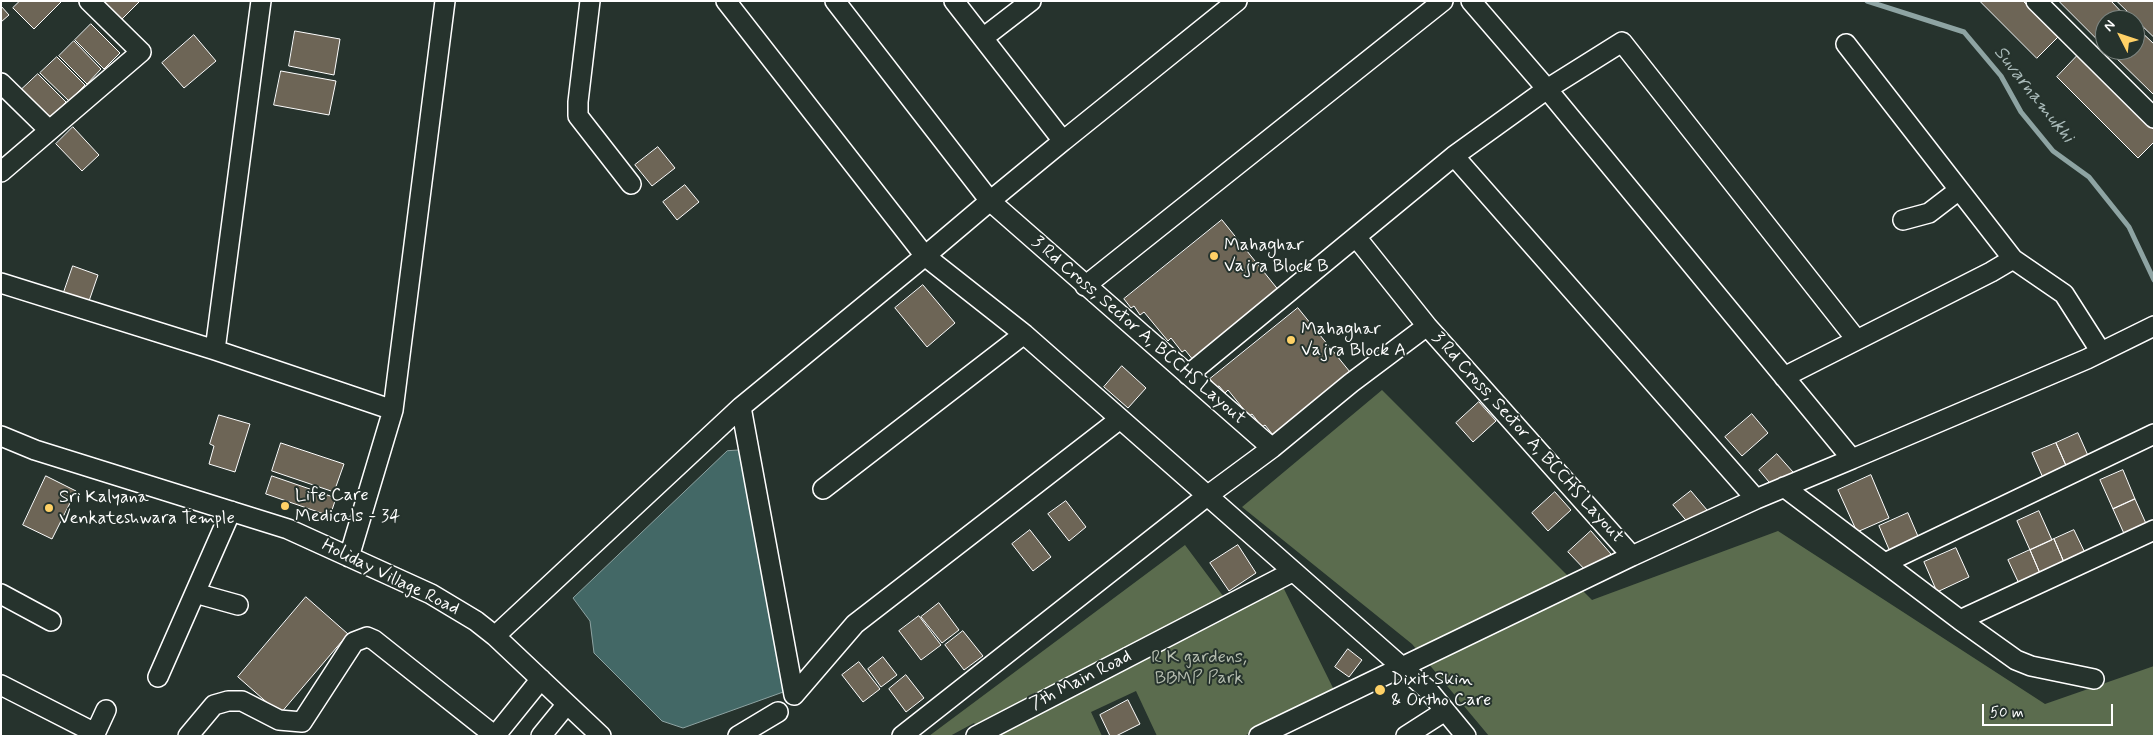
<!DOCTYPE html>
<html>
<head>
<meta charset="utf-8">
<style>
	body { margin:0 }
	#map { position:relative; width:2155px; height:737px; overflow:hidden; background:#26332d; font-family:Mynerve,sans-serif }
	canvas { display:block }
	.frame { position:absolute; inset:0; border:2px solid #fff; pointer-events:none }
	.north { position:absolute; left:2095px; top:10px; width:50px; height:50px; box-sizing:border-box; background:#26332d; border:1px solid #7d8581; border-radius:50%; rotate:311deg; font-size:14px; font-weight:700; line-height:20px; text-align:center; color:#fff }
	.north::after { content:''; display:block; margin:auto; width:18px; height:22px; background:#ffd166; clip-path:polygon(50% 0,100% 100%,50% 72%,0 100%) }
	.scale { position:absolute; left:1982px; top:704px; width:131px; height:22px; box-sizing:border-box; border:2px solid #fff; border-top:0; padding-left:6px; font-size:15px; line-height:18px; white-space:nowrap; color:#fff; -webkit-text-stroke:4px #26332d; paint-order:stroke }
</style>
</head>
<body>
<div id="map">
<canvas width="2155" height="737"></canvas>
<div class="frame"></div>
<div class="north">N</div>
<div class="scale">50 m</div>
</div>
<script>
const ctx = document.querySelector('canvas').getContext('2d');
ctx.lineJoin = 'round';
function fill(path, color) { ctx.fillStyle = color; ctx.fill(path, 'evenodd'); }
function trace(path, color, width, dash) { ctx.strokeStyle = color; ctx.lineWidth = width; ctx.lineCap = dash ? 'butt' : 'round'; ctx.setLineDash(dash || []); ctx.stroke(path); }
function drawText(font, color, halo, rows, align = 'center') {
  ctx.font = font + ' Mynerve,sans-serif'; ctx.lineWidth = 4; ctx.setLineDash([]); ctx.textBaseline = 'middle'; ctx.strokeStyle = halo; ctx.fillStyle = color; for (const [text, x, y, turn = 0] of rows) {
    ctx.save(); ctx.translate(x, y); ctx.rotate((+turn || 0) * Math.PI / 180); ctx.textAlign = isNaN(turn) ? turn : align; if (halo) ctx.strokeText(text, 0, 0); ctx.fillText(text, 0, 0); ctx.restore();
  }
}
const green = new Path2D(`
	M1382,390L1592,600L1778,531L2045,704L2154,666V736H1489L1412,644L1242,507Z
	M1185,545L1235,612L1283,587L1335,692L1244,736H1157L1136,691L1091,712L1102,736H986L974,723L950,736H929Z`);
const water = new Path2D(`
	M745,450L786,691L683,728L662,721L594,653L590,621L573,598L727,451Z`);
const stream = new Path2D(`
	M1867,1L1964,32L2001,76L2021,112L2053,151L2089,177L2129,227L2154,280`);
const building = new Path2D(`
	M20,1H62L34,29L13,8Z
	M104,1H140L122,19Z
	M1980,1H2023L2059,36L2037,58Z
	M2059,1H2111L2129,20H2105V47Z
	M2117,1H2154V37Z
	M1,6L9,15L1,22Z
	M91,24L120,53L104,69L75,40Z
	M2135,26L2154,44V95L2108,50H2135Z
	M295,31L340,39L334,75L289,66Z
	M194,35L216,61L184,88L162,63Z
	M74,41L101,69L87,84L59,56Z
	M2078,55L2154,130V142L2138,158L2057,77Z
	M57,57L85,85L69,101L40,73Z
	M281,71L336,81L329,115L274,105Z
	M38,74L66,102L50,119L21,90Z
	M73,127L99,155L82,171L56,144Z
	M658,147L675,168L652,186L635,165Z
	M685,185L699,202L677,220L663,202Z
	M1222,220L1280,292L1194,361L1185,350L1182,352L1171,338L1168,341L1144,312L1140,315L1134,306L1131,308L1124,299Z
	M73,266L98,275L88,304L63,295Z
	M923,285L955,323L927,347L895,308Z
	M1298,308L1350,372L1273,435L1265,425L1262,427L1252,414L1249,416L1228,390L1225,393L1219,386L1216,387L1210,379Z
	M1122,366L1146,388L1128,408L1104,387Z
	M1479,402L1496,421L1473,442L1456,423Z
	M1752,414L1768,433L1742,456L1725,437Z
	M219,415L250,424L235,472L209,464L214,446L210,444Z
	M2078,433L2090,460L2068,470L2056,443Z
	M281,443L344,464L334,492L272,471Z
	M2056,443L2068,470L2044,480L2032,453Z
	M1777,454L1793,472L1774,488L1759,470Z
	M2123,470L2135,499L2113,509L2100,480Z
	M1871,475L1889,518L1857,532L1838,490Z
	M46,476L76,491L52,539L23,525Z
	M272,476L336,498L330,516L266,494Z
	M1691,491L1707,510L1690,525L1673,505Z
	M1555,492L1571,510L1548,531L1532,513Z
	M2135,499L2148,528L2126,538L2113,509Z
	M1066,501L1086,527L1069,541L1048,514Z
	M2039,511L2052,540L2030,550L2017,521Z
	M1908,513L1920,541L1891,554L1879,526Z
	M1030,530L1051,557L1033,571L1012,544Z
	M2074,530L2087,557L2066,567L2054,539Z
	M1591,531L1611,554L1589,574L1568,552Z
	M2054,539L2066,567L2042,578L2030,550Z
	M1238,545L1256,573L1229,591L1210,563Z
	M1956,548L1969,577L1937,592L1924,562Z
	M2030,550L2042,578L2021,588L2008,560Z
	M306,597L348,634L280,714L238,677Z
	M939,603L959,630L942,643L921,617Z
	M919,616L941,645L921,660L899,631Z
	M963,631L983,656L964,670L945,645Z
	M1348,649L1362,660L1349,677L1335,667Z
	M883,657L897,675L881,687L868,669Z
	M859,662L880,689L863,702L842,675Z
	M906,675L924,698L906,712L889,689Z
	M1128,700L1140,724L1116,736H1110L1100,715Z`);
const minor = new Path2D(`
	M590,1L578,102V116L631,184
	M726,1L925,256L990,201L835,1
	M954,1L1063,141L990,201L1272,448L1351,383L1427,326L1632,556L1756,499L1852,459L1547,89L1454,156
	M1471,1L1547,89L1622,42L1856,339
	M2036,1L2154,118
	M983,38L1031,1
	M1846,44L2013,259
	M1,83L49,130
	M1063,141L1237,1
	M1,172L141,52L89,1
	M1903,220L1929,213L1959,190
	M1356,237L1427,326
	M1,283L215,350L393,410
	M1085,286L1443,1
	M215,350L261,1
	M1188,375L1454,156L1756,499
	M1784,377L1991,272L2013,259L2064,294L2101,352
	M741,407L794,695
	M1,436L35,450L288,529L431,594L476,621L495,636L601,736
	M1852,459L2087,359L2154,326
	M1784,487L1960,620L2154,530
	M823,489L1024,334
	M349,557L393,410L445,1
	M1885,563L2154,434
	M195,593L238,605
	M1,594L51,621
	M1960,620L2016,660L2031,666L2094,679
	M495,636L741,407L925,256L1024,334L1428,690L1466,736
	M158,677L231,511
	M1,685L95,733
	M794,695L855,624L1120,419
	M94,736L106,710
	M188,736L214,705L228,701H242L279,720L302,722L354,642L367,637L374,640L495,736L541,679
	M541,736L567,704
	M738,736L778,712
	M902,736L1207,496L1272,448
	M976,736L1292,572
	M1259,736L1632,556
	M1406,736L1445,711`);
const markers = [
	[1214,256,5,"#ffd166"],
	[1291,340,5,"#ffd166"],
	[285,506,5,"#ffd166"],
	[49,508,5,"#ffd166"],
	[1380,690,6,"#ffd166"]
];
const poiNames = [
	["Mahaghar",1224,246],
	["Vajra Block B",1224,267],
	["Mahaghar",1301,330],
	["Vajra Block A",1301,351],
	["Life Care",295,496],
	["Medicals - 34",295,517],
	["Sri Kalyana",59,498],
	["Venkateshwara Temple",59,519],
	["Dixit Skin",1391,680],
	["& Ortho Care",1391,701]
];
const streetNames = [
	["3 Rd Cross, Sector A, BCCHS Layout",1138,331,41],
	["3 Rd Cross, Sector A, BCCHS Layout",1527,438,48],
	["Holiday Village Road",390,578,26],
	["7th Main Road",1081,681,-27]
];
const parkNames = [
	["R K gardens,",1199,658],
	["BBMP Park",1199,679]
];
const waterNames = [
	["Suvarnamukhi",2033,95,52]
];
fill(green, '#5b6c4e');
fill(water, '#436866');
trace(water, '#8ea4a3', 1);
trace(stream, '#8ea4a3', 5);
fill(building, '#6d6556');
trace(building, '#fff', 1);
trace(minor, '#fff', 22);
trace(minor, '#26332d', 19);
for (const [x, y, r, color] of markers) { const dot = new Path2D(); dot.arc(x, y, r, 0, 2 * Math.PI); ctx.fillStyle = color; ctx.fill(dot); trace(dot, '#26332d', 2); }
drawText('18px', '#fff', '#26332d', poiNames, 'left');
drawText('18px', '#fff', '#26332d', streetNames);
drawText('18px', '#b5bdaf', '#26332d', parkNames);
drawText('italic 19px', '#aabbba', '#26332d', waterNames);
</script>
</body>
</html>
